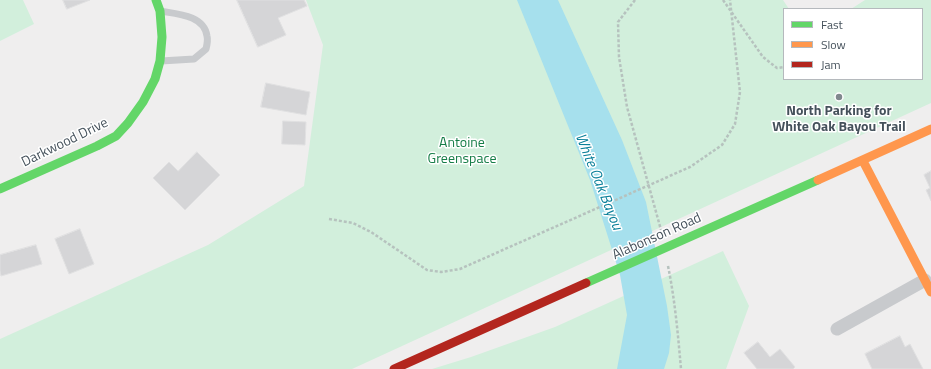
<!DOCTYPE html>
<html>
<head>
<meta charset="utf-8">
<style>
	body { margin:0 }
	#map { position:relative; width:931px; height:369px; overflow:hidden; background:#efeeee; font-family:"Titillium Web",sans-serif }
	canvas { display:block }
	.legend { position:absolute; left:783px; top:8px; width:140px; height:72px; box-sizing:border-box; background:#fff; border:1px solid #b5b9bd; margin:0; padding:5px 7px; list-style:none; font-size:12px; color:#45515b }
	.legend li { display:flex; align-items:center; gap:8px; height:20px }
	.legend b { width:20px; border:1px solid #b5b9bd }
</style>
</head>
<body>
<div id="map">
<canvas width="931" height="369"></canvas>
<ul class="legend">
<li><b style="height:5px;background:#63d668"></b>Fast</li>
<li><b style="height:5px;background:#ff974d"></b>Slow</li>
<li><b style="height:5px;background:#b3261e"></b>Jam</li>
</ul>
</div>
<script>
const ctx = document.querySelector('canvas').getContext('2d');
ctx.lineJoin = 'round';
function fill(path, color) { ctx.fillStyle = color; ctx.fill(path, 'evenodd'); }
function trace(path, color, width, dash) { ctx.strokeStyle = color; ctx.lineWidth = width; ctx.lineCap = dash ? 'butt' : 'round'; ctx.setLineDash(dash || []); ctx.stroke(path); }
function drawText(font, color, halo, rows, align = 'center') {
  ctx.font = font + ' "Titillium Web",sans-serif'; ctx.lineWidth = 3; ctx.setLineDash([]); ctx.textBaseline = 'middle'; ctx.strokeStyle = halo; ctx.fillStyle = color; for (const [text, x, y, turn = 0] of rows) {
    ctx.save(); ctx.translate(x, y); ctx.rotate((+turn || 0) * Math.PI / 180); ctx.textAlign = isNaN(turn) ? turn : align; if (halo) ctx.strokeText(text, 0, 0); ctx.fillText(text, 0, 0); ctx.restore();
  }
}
const green = new Path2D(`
	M0,0H23L34,24L0,41Z
	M306,0H783L789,9H784V79H922V9H851L865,0H931V103L352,369H0V339L208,245L304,186L323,45Z
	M723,251L749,306L726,369H432L471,357L555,327Z`);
const water = new Path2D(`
	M517,0H558L622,140L646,202L667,306L671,335L669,353L664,369H617L627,315L620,275L590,180Z`);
const building = new Path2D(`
	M63,0H90L67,9Z
	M237,0H304L307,6L278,18L286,35L258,47Z
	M266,83L310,92L306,115L261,107Z
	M283,121L306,122L305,145L282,144Z
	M197,152L220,175L185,210L153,178L169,162L178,171Z
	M931,171V201L926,190L930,188L924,175Z
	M80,229L94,264L69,274L55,239Z
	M36,245L42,264L1,276L0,271V255Z
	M900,336L905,347L910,344L923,369H872L865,354Z
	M758,342L770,357L780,349L795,367L793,369H757L744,353Z`);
const path = new Path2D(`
	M635,0L618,22L619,57L627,107L661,230
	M723,0L763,57L777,68L784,67
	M329,219L353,223L371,232L427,270L441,272L460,269L690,167L722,145L735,124L740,92L730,0
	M668,266C675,300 678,335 681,369`);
const lane = new Path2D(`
	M160,11C177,14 204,15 207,36C208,40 207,45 206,49L194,59L161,61`);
const street = new Path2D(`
	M837,329L925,280`);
const fast = new Path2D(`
	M0,189L97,146L116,136L128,123L143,102L155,79L160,61L162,37L160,11L156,0
	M586,283L818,180`);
const slow = new Path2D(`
	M863,161L931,292
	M818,180L931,129`);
const jam = new Path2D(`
	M394,369L586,283`);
const markers = [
	[839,97,4,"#80888e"]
];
const poiNames = [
	["North Parking for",839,112],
	["White Oak Bayou Trail",839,128]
];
const streetNames = [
	["Darkwood Drive",65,143,-26],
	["Alabonson Road",657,237,-24]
];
const parkNames = [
	["Antoine",462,144],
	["Greenspace",462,160]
];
const waterNames = [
	["White Oak Bayou",598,182,68]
];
fill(green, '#d2efdc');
fill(water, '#a6e0ed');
fill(building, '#d5d5d7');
trace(building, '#e0e0e1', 1);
trace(path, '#b6c2be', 2.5, [3, 2]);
trace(lane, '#c8cacd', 7);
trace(street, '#c8cacd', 13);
trace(fast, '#63d668', 9);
trace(slow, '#ff974d', 9);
trace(jam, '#b3261e', 9);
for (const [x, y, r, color] of markers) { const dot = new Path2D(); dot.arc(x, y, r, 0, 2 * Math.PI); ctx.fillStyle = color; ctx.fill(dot); trace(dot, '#fff', 1.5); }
drawText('bold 14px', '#45515b', '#fff', poiNames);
drawText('14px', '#45515b', '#fff', streetNames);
drawText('14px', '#157d47', '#fff', parkNames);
drawText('italic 15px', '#0b809a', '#fff', waterNames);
</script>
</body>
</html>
